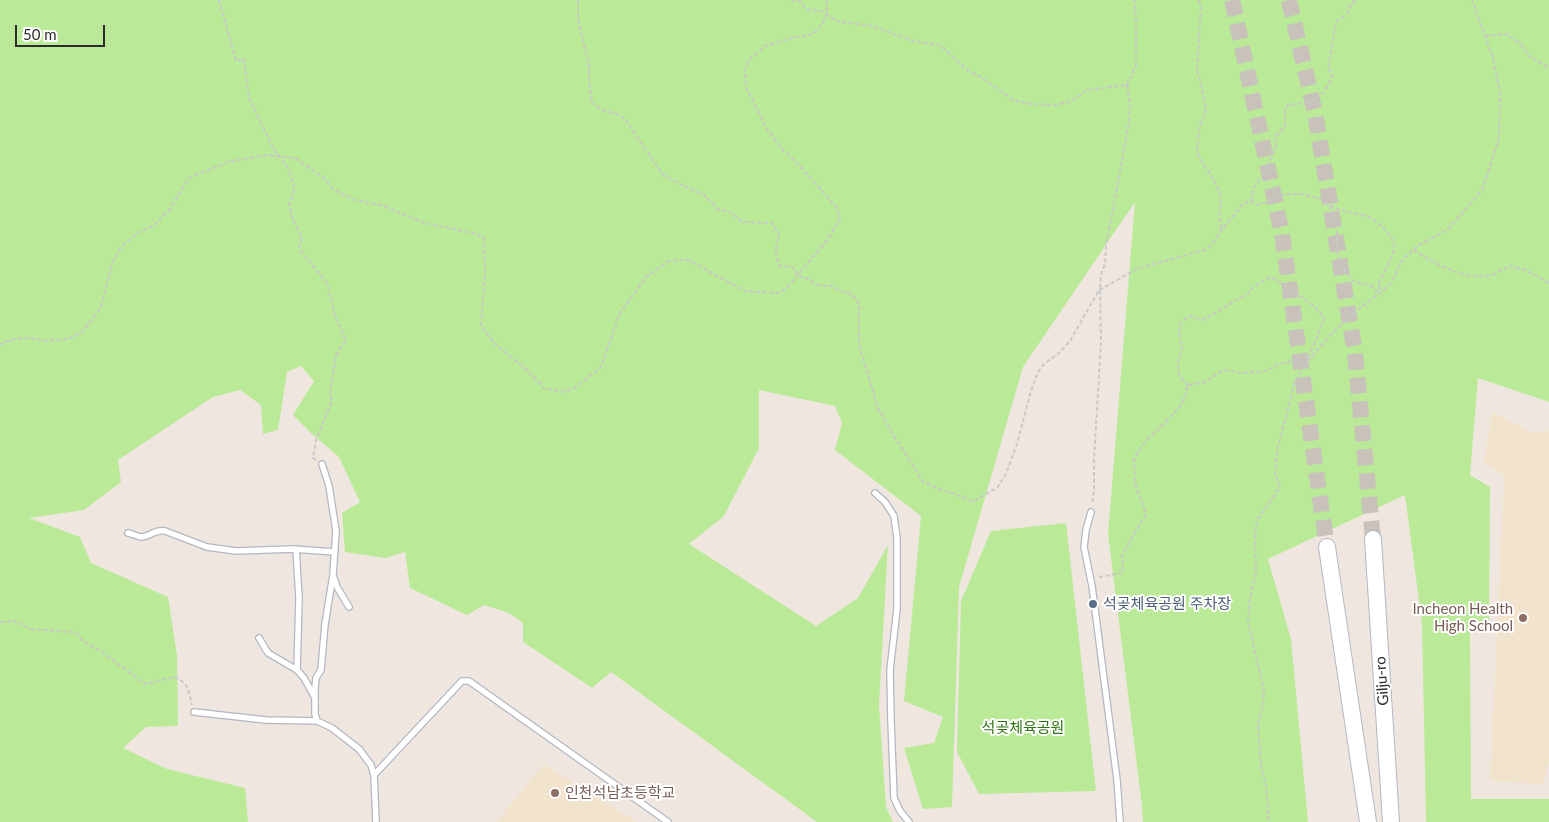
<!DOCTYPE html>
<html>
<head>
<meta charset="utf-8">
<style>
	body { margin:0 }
	#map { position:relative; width:1549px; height:822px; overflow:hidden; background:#efe7df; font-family:Lato,sans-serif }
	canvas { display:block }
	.scale { position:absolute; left:15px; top:25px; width:90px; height:22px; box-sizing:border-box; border:2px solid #2d2d2d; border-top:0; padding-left:6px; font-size:15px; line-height:18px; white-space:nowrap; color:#2d2d2d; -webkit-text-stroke:4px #fff; paint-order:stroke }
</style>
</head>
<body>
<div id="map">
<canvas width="1549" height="822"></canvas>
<div class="scale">50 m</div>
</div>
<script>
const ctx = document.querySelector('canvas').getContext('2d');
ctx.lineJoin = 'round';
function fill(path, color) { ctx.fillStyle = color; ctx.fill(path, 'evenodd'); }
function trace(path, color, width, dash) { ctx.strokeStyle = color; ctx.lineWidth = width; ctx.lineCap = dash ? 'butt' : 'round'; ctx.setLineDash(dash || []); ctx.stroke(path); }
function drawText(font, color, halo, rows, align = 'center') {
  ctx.font = font + ' Lato,"Noto Sans KR",sans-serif'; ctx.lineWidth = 4; ctx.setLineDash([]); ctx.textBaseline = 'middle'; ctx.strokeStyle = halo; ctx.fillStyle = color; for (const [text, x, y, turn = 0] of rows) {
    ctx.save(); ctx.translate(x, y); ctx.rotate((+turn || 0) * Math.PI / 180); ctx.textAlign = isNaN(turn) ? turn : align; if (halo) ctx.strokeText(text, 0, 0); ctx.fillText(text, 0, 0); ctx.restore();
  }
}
const education = new Path2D(`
	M1492,412L1531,432L1549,431V761L1543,784L1490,781L1504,476L1484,464Z
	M544,764L637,822H496Z`);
const green = new Path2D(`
	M0,0H1549V402L1478,378L1470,475L1490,487L1489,623L1470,629L1471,799H1549V822H1426L1422,623L1405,495L1268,559L1291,639L1308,822H1143L1142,806L1108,534L1135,202L1023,367L959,587L952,807L923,809L904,748L934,743L943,717L904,701L921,516L835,450L842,423L835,406L759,390V448L724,516L689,544L816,626L858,598L888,545L879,705L886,807L893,822H817L611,672L592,688L523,642V623L509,613L484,605L467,615L410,588L405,552L385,558L345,552L342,513L360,502L339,457L312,434L293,415L314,381L301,366L287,372L278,430L263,434L261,405L240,390L213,397L118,460L121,482L84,510L29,518L80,537L91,563L168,597L177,655L178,726L146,727L123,748L167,769L245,788L248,822H0Z
	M1066,523L1096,791L979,794L957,752L961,601L991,531Z`);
const secondaryTunnel = new Path2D(`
	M1232,0L1282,234L1327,547
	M1289,0L1315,113L1355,353L1373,539`);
const path = new Path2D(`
	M219,0L236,61L244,59L249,98L273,148L288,168L295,189L289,205L294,223L302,237L299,249L327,283L335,316L346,340L336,355L330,394L332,401L316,440L313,458L316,460
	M578,0V19L589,66V80L592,103L604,111L615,113L625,119L663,175L684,186L703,194L718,209L732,213L742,222L772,223L779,234C776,245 774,255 780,266L793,267L794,270L801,277L809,279L816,285L831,286L844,292H847L856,298L859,305V341L862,355L878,408L892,433L924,483L965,498L972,502L998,487L1006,474L1017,444L1031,391L1038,372L1044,364L1058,354L1070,341L1099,290L1139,268L1205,250C1213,245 1217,236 1223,228C1230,220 1237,212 1243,203L1251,201
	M791,0L800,1L806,9L821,11L837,21L873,26L913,41L940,45L966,69L985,80L1013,100L1030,104L1056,105L1072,101L1087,90L1127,85L1130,104L1129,123L1106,246L1105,264L1101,275L1100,286L1101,341L1094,460V491L1092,504
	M1199,0L1201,7L1197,70L1201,84L1206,110L1200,125L1197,151L1200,159L1212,177L1220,193L1221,205L1219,211L1222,229
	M1485,36L1507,34L1520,43L1529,56L1549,68
	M1127,85L1136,66V18L1134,0
	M1251,201L1254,187L1262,177L1276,147L1275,137L1285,127V111L1288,105C1306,103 1317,103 1327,87C1330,81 1332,78 1332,72L1328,69L1336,22L1347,14L1351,4L1356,0
	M1251,201L1257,205C1268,203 1278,195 1289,194C1299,193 1310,195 1320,199C1325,201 1330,206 1336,208C1346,212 1356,213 1366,216C1377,220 1393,234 1394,246C1395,255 1382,276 1378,285L1381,290
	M1330,206L1337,232V252L1344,270L1353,281L1371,286L1379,293
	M1414,250C1432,263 1465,280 1488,276C1495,275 1503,269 1510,266L1526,270L1549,283
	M0,345L5,342L14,339L30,338L47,341L68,339L82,332L100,309L113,261L121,247L139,232L154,226L170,209L189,178L231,161L269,155L295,158L324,178L334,190L355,200L381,205L425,223L477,234L484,238L485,274L481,325L494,343L527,370L544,388L561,392L575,388L601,367L620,313L646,277L669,261L688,260L745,291L777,293L786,289L827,240L840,219L837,208L800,166L783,150L767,129L746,87L745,69L749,60L765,46L795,37L810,35L815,32L823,23L827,14V0
	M1308,361C1322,344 1338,326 1355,312C1367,302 1380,294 1391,283C1396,276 1398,266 1403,259C1407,254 1413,252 1417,246L1447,230L1467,208L1483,188L1499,138L1500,93L1493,58L1472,0
	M1188,385L1179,376L1178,360L1182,350L1179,331L1181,322L1189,316L1202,320L1217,312L1233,302L1249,293L1253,287L1271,277C1285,286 1315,303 1324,318L1320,330L1306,363L1295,382L1289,405L1277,450L1275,475L1280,487L1258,519L1256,525L1255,540L1256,572L1250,599L1248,622L1264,690L1263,706L1258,723L1261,767L1266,785L1269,822
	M1189,385L1204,382L1224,370L1239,373L1257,372L1268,370L1279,364L1299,360L1306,363
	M1099,577L1122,573L1123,566L1122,555L1146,514L1135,483L1134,458L1145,442L1168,420L1181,405L1185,397L1188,385
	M0,622L15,621L31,629L71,632L78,634L82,640L105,654L145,684L175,677C189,684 188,690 192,705`);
const service = new Path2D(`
	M875,493L885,502L894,516L897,538V609L890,670L891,721L894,798L900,811L909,822
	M1091,512L1086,530L1084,547L1092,586L1117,780L1120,822
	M128,533C132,534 137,536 141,537C150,537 154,529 165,531L207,547L236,551L293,549L335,552
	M296,549L299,598L297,670
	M334,578L337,587L349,607
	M259,638L268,653L297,670L304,678L314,696
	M194,712L266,720L317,721L332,728L359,749L371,765L374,775L376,822
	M317,721L315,714V688L316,678L321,670L325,624L333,575L336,531L329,486L322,464
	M374,775L462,681H469L668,822`);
const secondary = new Path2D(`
	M1373,539L1391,822
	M1327,547L1368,822`);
const markers = [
	[1093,604,5,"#5c6f8a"],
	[1523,618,5,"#8d6e63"],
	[555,793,5,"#8d6e63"]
];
const serviceNames = [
	["석곶체육공원 주차장",1103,604]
];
const educationNames = [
	["Incheon Health",1513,609],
	["High School",1513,626],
	["인천석남초등학교",565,793,"left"]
];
const streetNames = [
	["Gilju-ro",1382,681,-94]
];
const parkNames = [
	["석곶체육공원",1023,728]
];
fill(education, '#f2e3cd');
fill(green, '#baea98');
trace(secondaryTunnel, '#c8c2bb', 16, [16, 8]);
trace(service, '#b3b7c2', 8);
trace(secondary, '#b3b7c2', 18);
trace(path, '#c8c8c8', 2, [4, 2.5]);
trace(service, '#fff', 5.5);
trace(secondary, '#fff', 16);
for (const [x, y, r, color] of markers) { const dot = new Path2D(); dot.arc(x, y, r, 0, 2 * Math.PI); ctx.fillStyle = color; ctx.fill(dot); trace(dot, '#fff', 2); }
drawText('15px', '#4e5e75', '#fff', serviceNames, 'left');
drawText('15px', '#785e54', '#fff', educationNames, 'right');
drawText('15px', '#2d2d2d', '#fff', streetNames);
drawText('15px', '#307315', '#fff', parkNames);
</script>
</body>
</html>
